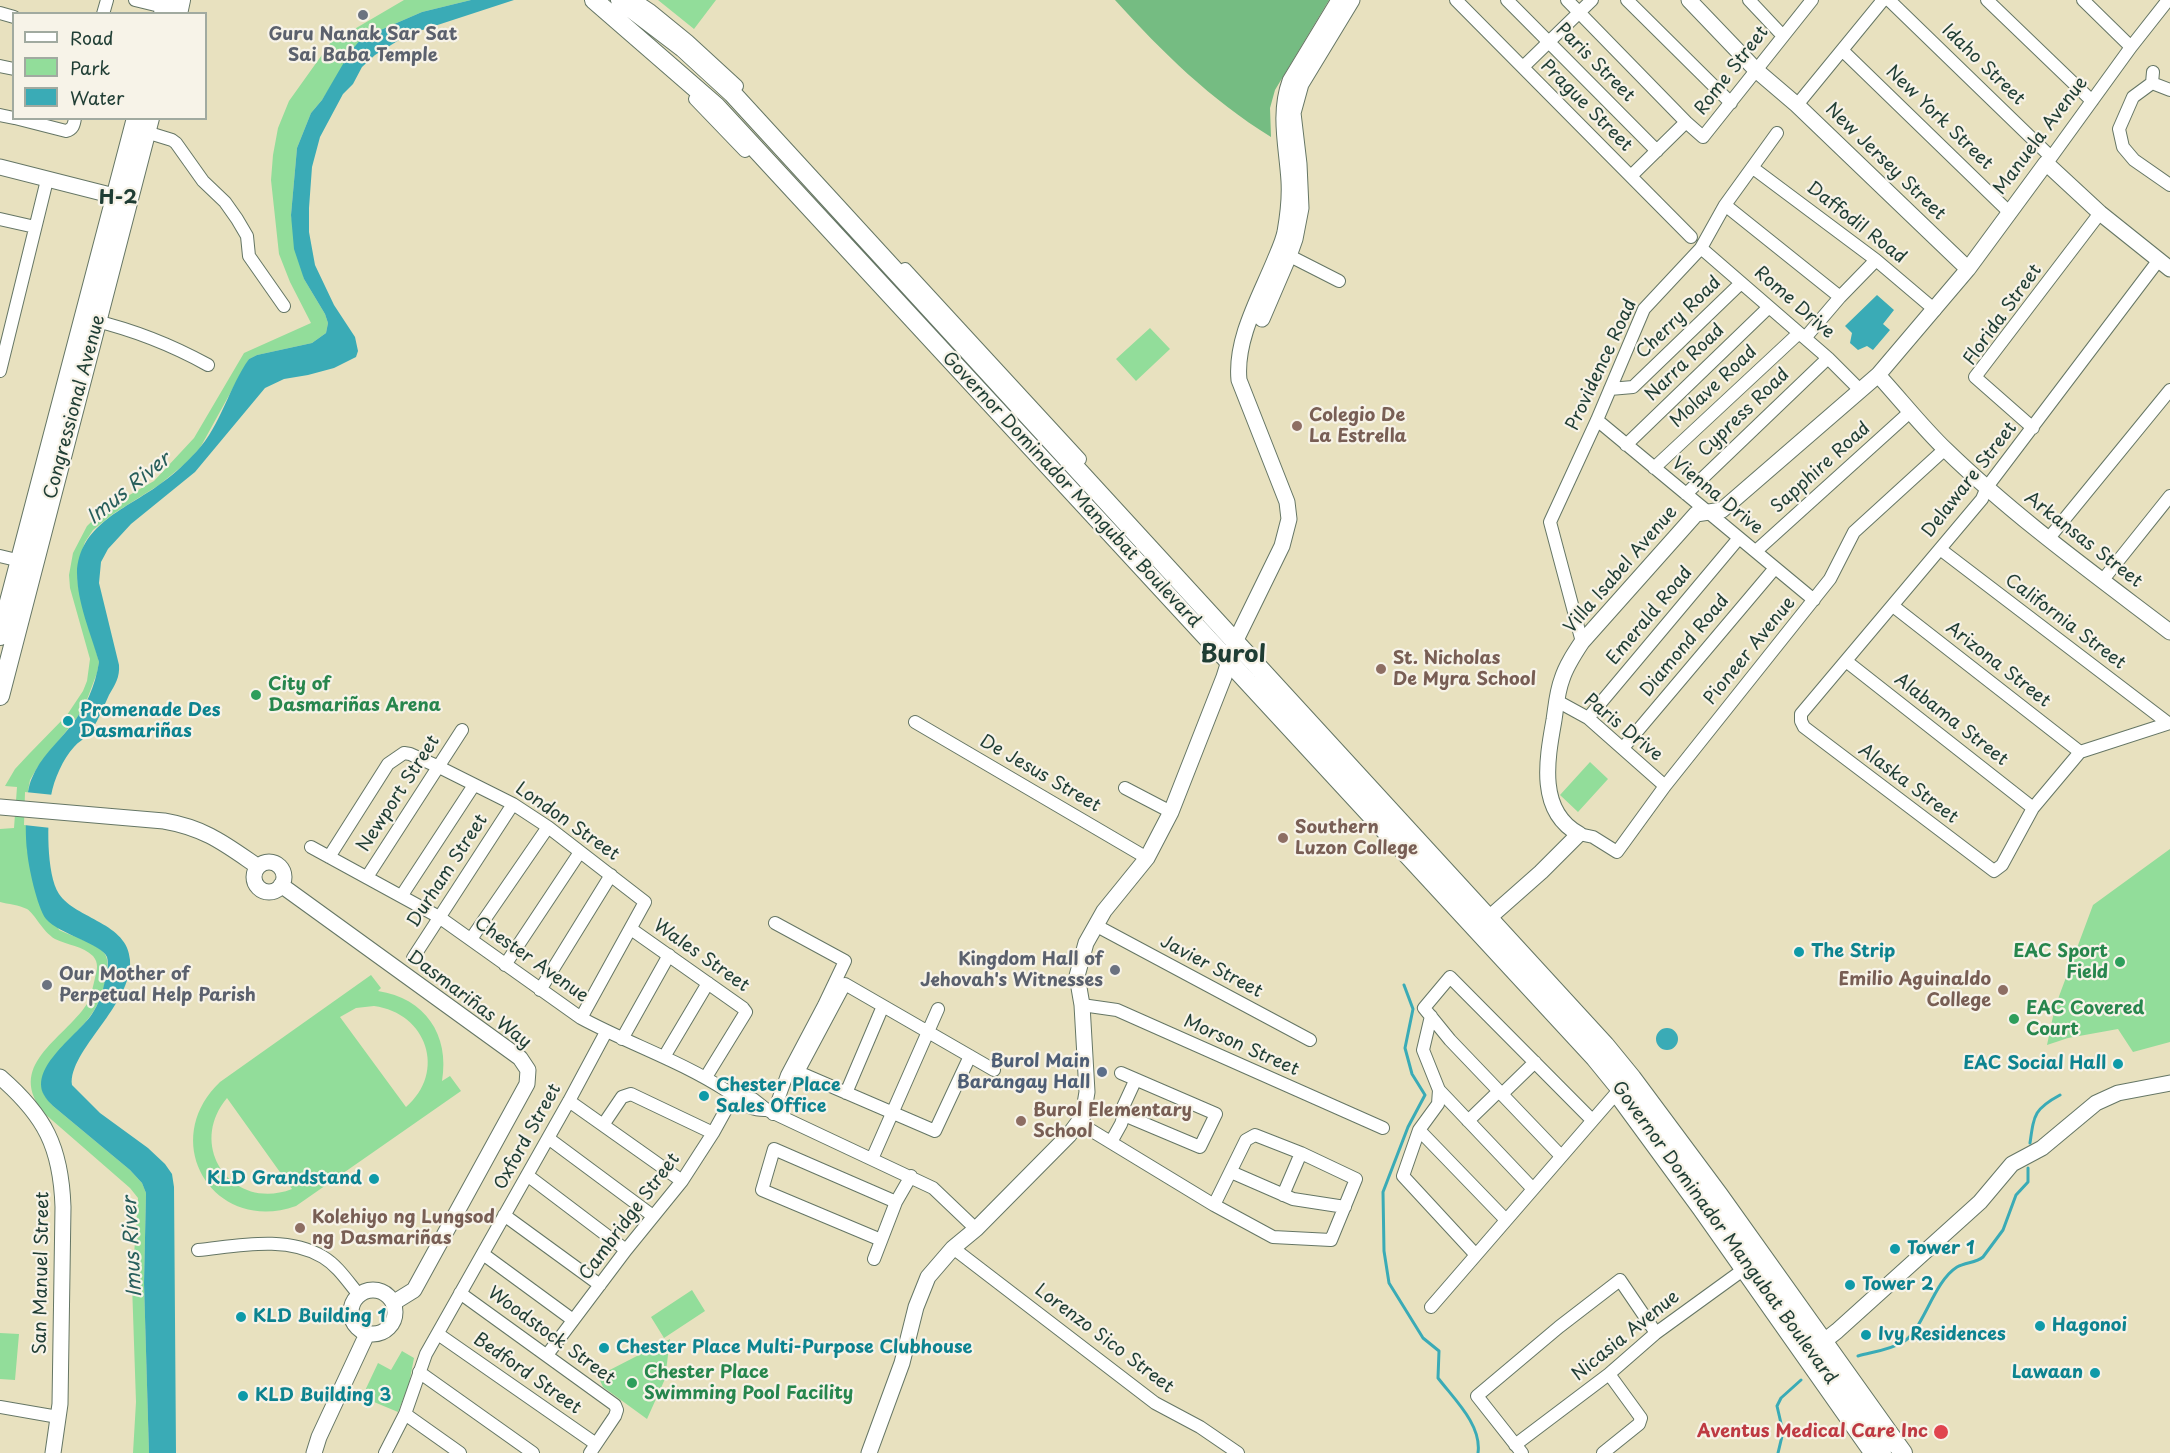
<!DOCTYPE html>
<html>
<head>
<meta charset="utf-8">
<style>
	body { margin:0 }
	#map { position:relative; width:2170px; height:1453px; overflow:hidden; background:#e8e1bf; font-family:"Playpen Sans",sans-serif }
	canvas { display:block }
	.legend { position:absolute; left:12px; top:12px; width:195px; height:108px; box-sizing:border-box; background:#f7f3e8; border:2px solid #a1aaa0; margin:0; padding:8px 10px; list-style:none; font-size:18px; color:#1f3d34 }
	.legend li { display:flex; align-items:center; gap:12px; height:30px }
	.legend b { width:30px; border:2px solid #a1aaa0 }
</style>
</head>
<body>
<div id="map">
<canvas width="2170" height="1453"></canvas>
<ul class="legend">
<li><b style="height:8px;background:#fff"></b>Road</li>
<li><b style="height:16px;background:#92dd9a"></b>Park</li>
<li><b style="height:16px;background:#3aabb6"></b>Water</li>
</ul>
</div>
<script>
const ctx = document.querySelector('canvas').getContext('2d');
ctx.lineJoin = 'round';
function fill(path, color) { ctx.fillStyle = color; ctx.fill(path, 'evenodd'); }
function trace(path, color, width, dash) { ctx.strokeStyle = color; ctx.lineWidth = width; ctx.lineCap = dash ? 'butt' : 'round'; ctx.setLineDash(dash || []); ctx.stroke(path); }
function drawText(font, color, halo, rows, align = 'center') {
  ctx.font = font + ' "Playpen Sans",sans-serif'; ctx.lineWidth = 4.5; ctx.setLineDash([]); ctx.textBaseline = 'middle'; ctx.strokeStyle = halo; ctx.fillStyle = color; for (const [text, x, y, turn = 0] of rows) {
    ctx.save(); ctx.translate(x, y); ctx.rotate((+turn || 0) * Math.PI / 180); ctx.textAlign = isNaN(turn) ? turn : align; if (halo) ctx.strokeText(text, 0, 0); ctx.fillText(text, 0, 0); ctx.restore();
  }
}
const green = new Path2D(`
	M404,0H471L422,12L362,38L322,100L311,113L297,148L291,215L304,279L325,314L328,323L326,333L312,343L257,355L249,359L200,448L186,463L159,485L113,514L93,530L85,542L81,554L77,574L78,586L99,662L97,673L83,710L37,768L30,780L28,791L27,850L59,930C72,936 90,941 101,950C108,955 108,963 107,971C105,986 100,1003 91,1015C79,1032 45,1062 42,1081C40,1092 47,1099 53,1106L130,1170L142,1183L146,1193L144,1283L149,1453H133L136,1402L132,1284L138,1198L130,1188L45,1114C4,1066 63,1040 87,1004C91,997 93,986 95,978C97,970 99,963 93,956C83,946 67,945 55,939C42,931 35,914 27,909C19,905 8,904 0,902V829L14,828L17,787L5,786L15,769L29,754L67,715L83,691L87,681L90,659L70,588L69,575L73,553L87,526L105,509L154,481L194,438L244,353L311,323L290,282L279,254L271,180L273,155L278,128L289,101L339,31L346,34Z
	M658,0H716L694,29Z
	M1150,328L1170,349L1136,381L1116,359Z
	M1590,762L1608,779L1578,812L1560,795Z
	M2170,849V1042L2133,1052L2118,1029L2068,1038L2047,1045L2055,1007L2093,905Z
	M371,975L381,988L378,991C425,998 450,1035 442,1081L450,1076L461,1091L296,1206C214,1235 157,1142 220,1082ZM374,1006C427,1013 447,1072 406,1107L340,1017L356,1008ZM227,1098L292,1189C233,1212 186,1147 227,1098Z
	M692,1290L705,1311L664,1338L651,1317Z
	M0,1333L19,1334L15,1380L0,1379Z
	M670,1339L665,1379L647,1419L603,1387L598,1376Z
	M402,1351L414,1358L409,1384L398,1412L362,1397L378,1363L391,1370Z`);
const forest = new Path2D(`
	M1115,0H1329L1275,90L1270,108L1271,137C1210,99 1163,53 1115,0Z`);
const water = new Path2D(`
	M471,0H514L407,35L375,55L362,67L353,84L343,94L320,137L312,167L309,208V232L315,265L334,305L355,337L358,351L356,357L334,368L308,375L284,379L265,388L195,472L131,524L108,549L101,562L99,583L119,665C120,677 115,685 109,695C103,708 97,724 88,735C84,739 78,742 74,747C63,759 54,779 51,796C47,819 46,874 59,894C76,919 128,923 130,960C133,1004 68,1051 72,1085L100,1113L148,1148L165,1164L172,1174L174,1187L176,1453H149L144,1283L146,1193L142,1183L130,1170L53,1106C50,1103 46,1099 44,1095C29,1067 79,1034 92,1014C99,1004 103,991 105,980C107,974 109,964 107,957C102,944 59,934 46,919C37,907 28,865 27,850C25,833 25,791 32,778C40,758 57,743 70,727C86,707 95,687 99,662C91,634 77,602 77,573C79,526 123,510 156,487C171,477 185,464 197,451C221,425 229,387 249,359L257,355L312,343L326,333L328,323L325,314L304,279L294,249L291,215L297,148L311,113L322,100L350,52L362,38L422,12Z
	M1877,295L1894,310L1883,324L1890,330L1873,350L1867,346L1858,350L1850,343L1852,333L1845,326Z
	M1656 1039a11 11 0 1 1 22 0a11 11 0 1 1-22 0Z`);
const pier = new Path2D(`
	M25,792L54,795L51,828L24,825Z`);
const stream = new Path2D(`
	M1404,985L1413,1009L1405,1048L1412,1074L1425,1095L1408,1127L1383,1192L1384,1251L1389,1283L1423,1338L1439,1351L1438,1378C1454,1399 1482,1425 1478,1453
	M2030,1143C2034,1115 2034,1109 2060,1095
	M1858,1356C1872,1352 1890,1350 1903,1342C1923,1331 1933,1282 1957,1267C1966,1262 1976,1263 1983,1257L2003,1230L2016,1195L2028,1182V1168
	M1778,1453L1783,1432L1777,1406L1781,1398L1801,1380`);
const minor = new Path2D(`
	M135,0L172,9
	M635,0L650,10L688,41L737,86
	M1456,0L1691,237
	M1507,0L1657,151
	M1567,0L1686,122L1703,137L1812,0
	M1627,0L1731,103
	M1749,0L1782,35
	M1889,0L2051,157
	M1987,0L2092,101
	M2083,0L2131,47
	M0,13L14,17
	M103,14L107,0
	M1843,51L2009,212
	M0,66L14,69
	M1523,67L1592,0
	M2153,72L2152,83L2170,90
	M2152,83L2133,97L2119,129L2123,147L2134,160L2170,185
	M695,99L745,151
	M1797,105L1883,0
	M0,115L14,118
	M15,118L66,131C73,129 74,125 75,118
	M146,132L172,140L176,143L203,181L225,202L237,219L247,236L249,256L284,306
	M2047,163L2131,47L2168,0
	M1753,168L1876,260L1935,310
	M1631,176L1686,122
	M1725,205L1840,297
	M0,219L35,227
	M1701,248L1828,358L1860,390
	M1282,252L1339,281
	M2158,261L1987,487L1982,499L1801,714V721L1804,727L1994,871L2002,865L2033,808L2080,752L2170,723
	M905,269L1080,459
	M92,320C134,330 170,344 208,365
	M1805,338L1840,297L1876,260
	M0,371L47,180
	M1610,389L1633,387L1741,283
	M1597,420L1814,600
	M2033,428L1975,377L2100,213
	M1626,445L1769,307
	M1654,468L1799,333
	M1686,494L1828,358
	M2049,538L2170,390
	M1940,549L2168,723
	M1756,551L1911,411
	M0,556L25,562
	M2102,581L2170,496
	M1893,606L2080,752
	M1582,642L1550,522L1597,420L1644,309L1701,248L1725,205L1777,133
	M1846,661L2033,808
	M1557,701L1588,718L1665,786
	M1588,718L1739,538
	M915,722L1147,858
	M1623,748L1775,568
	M1125,788L1171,812
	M1579,834L1593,837L1617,852L1665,786L1830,579L1854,532L1945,449
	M311,847L439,917L581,1018C629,1044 681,1061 727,1091C744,1101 746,1111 767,1110
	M329,857L388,764L404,753L410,754L439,767L513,804L548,827L645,902L581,1018
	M367,877L462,730
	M402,895L474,785
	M1095,925L1310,1040
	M631,929L743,1008L746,1012L706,1077
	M471,939L548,827
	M413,958L513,804
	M505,965L580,852
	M540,990L611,875
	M1082,1005L1117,1010L1383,1128
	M1431,1016L1423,1050L1439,1090L1438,1104L1419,1130L1403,1176L1476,1255
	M622,1039L669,955
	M970,1056L935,1131L798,1072L845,984L994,1070
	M664,1057L708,983
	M1121,1073L1216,1114L1200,1147L1124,1115
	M1439,1090L1533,1189
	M846,1093L883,1006
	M1502,1094L1535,1062
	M735,1095L753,1099L767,1110L933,1188L976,1229
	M1617,1098L1699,1210L1870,1453
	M569,1101L682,1181
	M773,1114L787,1075L824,1005L845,961L775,923
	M1468,1121L1499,1091
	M1079,1123L1214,1205L1273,1237L1331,1240L1356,1179L1301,1153L1255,1135L1246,1140L1214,1205
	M603,1125L622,1097L631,1094L713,1133
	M1419,1130L1506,1220
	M548,1138L653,1216
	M1111,1142L1121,1124L1124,1115L1123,1107L1135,1081
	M1561,1156L1450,1040L1424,1008L1450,977L1592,1120
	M872,1159L938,1009
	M1231,1172L1293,1199L1345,1207
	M527,1175L626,1250
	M1283,1195L1301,1153
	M504,1215L600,1285
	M881,1240L762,1190L774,1149L896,1202
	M953,1248L1155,1403L1200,1427L1238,1453
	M198,1250C238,1246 286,1235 323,1257C338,1266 348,1282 359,1295
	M483,1254L573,1320
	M874,1259L896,1202L911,1176
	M460,1293L615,1405L617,1410L615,1416L590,1453
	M1431,1307L1619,1090
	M438,1334L596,1444
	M547,1355L626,1250L682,1181L713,1133L734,1095
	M419,1372L533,1453
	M0,1407L58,1417
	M405,1414L460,1453
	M1515,1445L1609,1374L1656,1333L1747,1267
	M385,1453L405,1414L426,1354L569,1101L606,1032
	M1522,1453L1477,1396L1559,1327L1620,1280L1656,1333
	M1603,1453L1639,1424L1641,1418L1609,1374`);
const tertiary = new Path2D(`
	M1689,0L1756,70L1797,105L1968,269
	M0,167L126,199
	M1262,319L1289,256L1295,239L1301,208L1299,164L1293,113L1301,84L1352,0
	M1878,375C1901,400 1922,427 1946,450C2015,517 2094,574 2170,632
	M0,807L164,821C205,828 225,844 257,866
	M254 877a15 15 0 1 1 30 0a15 15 0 1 1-30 0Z
	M281,885L520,1058L528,1070L527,1084L414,1290L393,1303
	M1481,925L1541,872L1579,834C1537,811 1547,759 1554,720C1556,707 1557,692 1562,679C1566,666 1574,654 1582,642L1696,514L1722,510L1878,375L1968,269L2046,163L2100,213L2170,269
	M0,1077C45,1116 61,1147 63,1207L60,1404L53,1453
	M351 1312a22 22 0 1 1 44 0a22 22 0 1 1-44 0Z
	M1814,1349L1837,1331L1980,1202L2012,1164L2042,1148L2096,1103L2118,1093L2170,1083
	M314,1453L319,1437L367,1334
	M869,1453L902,1363L916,1307L928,1277L953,1248L976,1229L1069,1135L1083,1116L1087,1092L1082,1005L1077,976L1086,943L1104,911L1147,858L1171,812L1224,677L1235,642L1282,546L1289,519L1287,502L1239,380C1235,340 1259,298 1274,262C1278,252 1283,242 1285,232C1288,215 1290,198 1289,181C1287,147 1278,114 1290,81L1339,0`);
const secondary = new Path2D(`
	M594,0L716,106L1595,1058L1657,1134L1882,1453
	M620,0L683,48L732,93L1605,1045L1632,1078L1719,1195L1903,1453
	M163,14L166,0
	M178,14L181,0
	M0,636L136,118
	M0,696L150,118`);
const markers = [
	[363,15,6,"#6b7280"],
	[1297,426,6,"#8d6e63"],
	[1381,669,6,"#8d6e63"],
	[256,695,6,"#2e9e5b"],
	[68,721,6,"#0f9aa8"],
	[1283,838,6,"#8d6e63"],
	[1799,952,6,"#0f9aa8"],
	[2120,962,6,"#2e9e5b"],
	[1115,970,6,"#6b7280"],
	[47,985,6,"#6b7280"],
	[2003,990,6,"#8d6e63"],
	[2014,1019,6,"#2e9e5b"],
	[2118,1064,6,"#0f9aa8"],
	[1102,1072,6,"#5c6f8a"],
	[704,1096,6,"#0f9aa8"],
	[1021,1121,6,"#8d6e63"],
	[374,1179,6,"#0f9aa8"],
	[300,1228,6,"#8d6e63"],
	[1895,1249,6,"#0f9aa8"],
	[1850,1285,6,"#0f9aa8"],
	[241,1317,6,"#0f9aa8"],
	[2040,1326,6,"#0f9aa8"],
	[1866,1335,6,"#0f9aa8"],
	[604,1348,6,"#0f9aa8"],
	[2095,1373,6,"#0f9aa8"],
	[632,1383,6,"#2e9e5b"],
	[243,1396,6,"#0f9aa8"],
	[1941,1432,8,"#e0444e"]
];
const worshipNames = [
	["Guru Nanak Sar Sat",363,35],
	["Sai Baba Temple",363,56],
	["Kingdom Hall of",1103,960,"right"],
	["Jehovah's Witnesses",1103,981,"right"],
	["Our Mother of",59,975,"left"],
	["Perpetual Help Parish",59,996,"left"]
];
const streetNames = [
	["Paris Street",1595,63,45],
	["Idaho Street",1983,65,44],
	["Rome Street",1732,71,-52],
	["Prague Street",1586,106,45],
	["New York Street",1939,118,44],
	["Manuela Avenue",2041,136,-53],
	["New Jersey Street",1885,162,44],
	["Daffodil Road",1856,223,38],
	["Rome Drive",1794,303,41],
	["Florida Street",2003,315,-54],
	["Cherry Road",1679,318,-44],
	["Narra Road",1685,363,-44],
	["Providence Road",1602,365,-65],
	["Molave Road",1714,387,-43],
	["Congressional Avenue",75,407,-75],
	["Cypress Road",1744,413,-44],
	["Sapphire Road",1821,468,-42],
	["Delaware Street",1970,480,-52],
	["Governor Dominador Mangubat Boulevard",1071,490,47],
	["Vienna Drive",1717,496,39],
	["Arkansas Street",2083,540,38],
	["Villa Isabel Avenue",1621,570,-49],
	["Emerald Road",1650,616,-50],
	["California Street",2065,622,37],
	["Diamond Road",1685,646,-50],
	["Pioneer Avenue",1750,651,-51],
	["Arizona Street",1998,665,38],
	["Alabama Street",1951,720,38],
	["Paris Drive",1623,728,39],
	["De Jesus Street",1040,774,30],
	["Alaska Street",1908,784,37],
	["Newport Street",399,794,-57],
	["London Street",567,822,35],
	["Durham Street",448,871,-57],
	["Wales Street",701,956,35],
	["Chester Avenue",531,960,35],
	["Javier Street",1211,967,28],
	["Dasmariñas Way",469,1000,37],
	["Morson Street",1241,1046,24],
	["Oxford Street",528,1137,-61],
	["Cambridge Street",630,1217,-53],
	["Governor Dominador Mangubat Boulevard",1724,1233,54],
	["San Manuel Street",42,1273,-89],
	["Woodstock Street",551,1336,36],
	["Nicasia Avenue",1626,1336,-39],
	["Lorenzo Sico Street",1104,1339,37],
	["Bedford Street",527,1374,35]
];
const educationNames = [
	["Colegio De",1309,416],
	["La Estrella",1309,437],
	["St. Nicholas",1393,659],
	["De Myra School",1393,680],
	["Southern",1295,828],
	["Luzon College",1295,849],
	["Emilio Aguinaldo",1991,980,"right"],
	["College",1991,1001,"right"],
	["Burol Elementary",1033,1111],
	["School",1033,1132],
	["Kolehiyo ng Lungsod",312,1218],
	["ng Dasmariñas",312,1239]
];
const leisureNames = [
	["City of",268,685],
	["Dasmariñas Arena",268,706],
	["EAC Sport",2108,952,"right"],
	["Field",2108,973,"right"],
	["EAC Covered",2026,1009],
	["Court",2026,1030],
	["Chester Place",644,1373],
	["Swimming Pool Facility",644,1394]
];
const cultureNames = [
	["Promenade Des",80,711],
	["Dasmariñas",80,732],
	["The Strip",1811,952],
	["EAC Social Hall",2106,1064,"right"],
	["Chester Place",716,1086],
	["Sales Office",716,1107],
	["KLD Grandstand",362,1179,"right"],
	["Tower 1",1907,1249],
	["Tower 2",1862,1285],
	["KLD Building 1",253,1317],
	["Hagonoi",2052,1326],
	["Ivy Residences",1878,1335],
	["Chester Place Multi-Purpose Clubhouse",616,1348],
	["Lawaan",2083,1373,"right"],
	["KLD Building 3",255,1396]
];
const serviceNames = [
	["Burol Main",1090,1062],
	["Barangay Hall",1090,1083]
];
const healthNames = [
	["Aventus Medical Care Inc",1928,1432]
];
const neighbourhoodNames = [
	["H-2",118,198]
];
const waterNames = [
	["Imus River",129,489,-39],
	["Imus River",133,1247,-93]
];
const districtNames = [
	["Burol",1233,655]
];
fill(green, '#92dd9a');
fill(forest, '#75bc82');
fill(water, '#3aabb6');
fill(pier, '#e8e1bf');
trace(stream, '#3aabb6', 3);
trace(minor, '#657665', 14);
trace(tertiary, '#657665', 17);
trace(secondary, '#657665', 20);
trace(minor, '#fff', 12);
trace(tertiary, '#fff', 15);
trace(secondary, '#fff', 18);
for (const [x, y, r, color] of markers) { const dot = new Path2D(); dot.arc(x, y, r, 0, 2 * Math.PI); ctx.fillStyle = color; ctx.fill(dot); trace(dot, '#f7f3e8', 2); }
drawText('bold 18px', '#5b616d', '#f7f3e8', worshipNames);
drawText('18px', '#1f3d34', '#f7f3e8', streetNames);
drawText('bold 18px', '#785e54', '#f7f3e8', educationNames, 'left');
drawText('bold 18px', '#27864d', '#f7f3e8', leisureNames, 'left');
drawText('bold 18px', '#0d838f', '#f7f3e8', cultureNames, 'left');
drawText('bold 18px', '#4e5e75', '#f7f3e8', serviceNames, 'right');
drawText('bold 18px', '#be3a42', '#f7f3e8', healthNames, 'right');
drawText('bold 20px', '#1f3d34', '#f7f3e8', neighbourhoodNames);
drawText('italic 20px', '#275e5b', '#f7f3e8', waterNames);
drawText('bold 24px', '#1f3d34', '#f7f3e8', districtNames);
</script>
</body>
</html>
